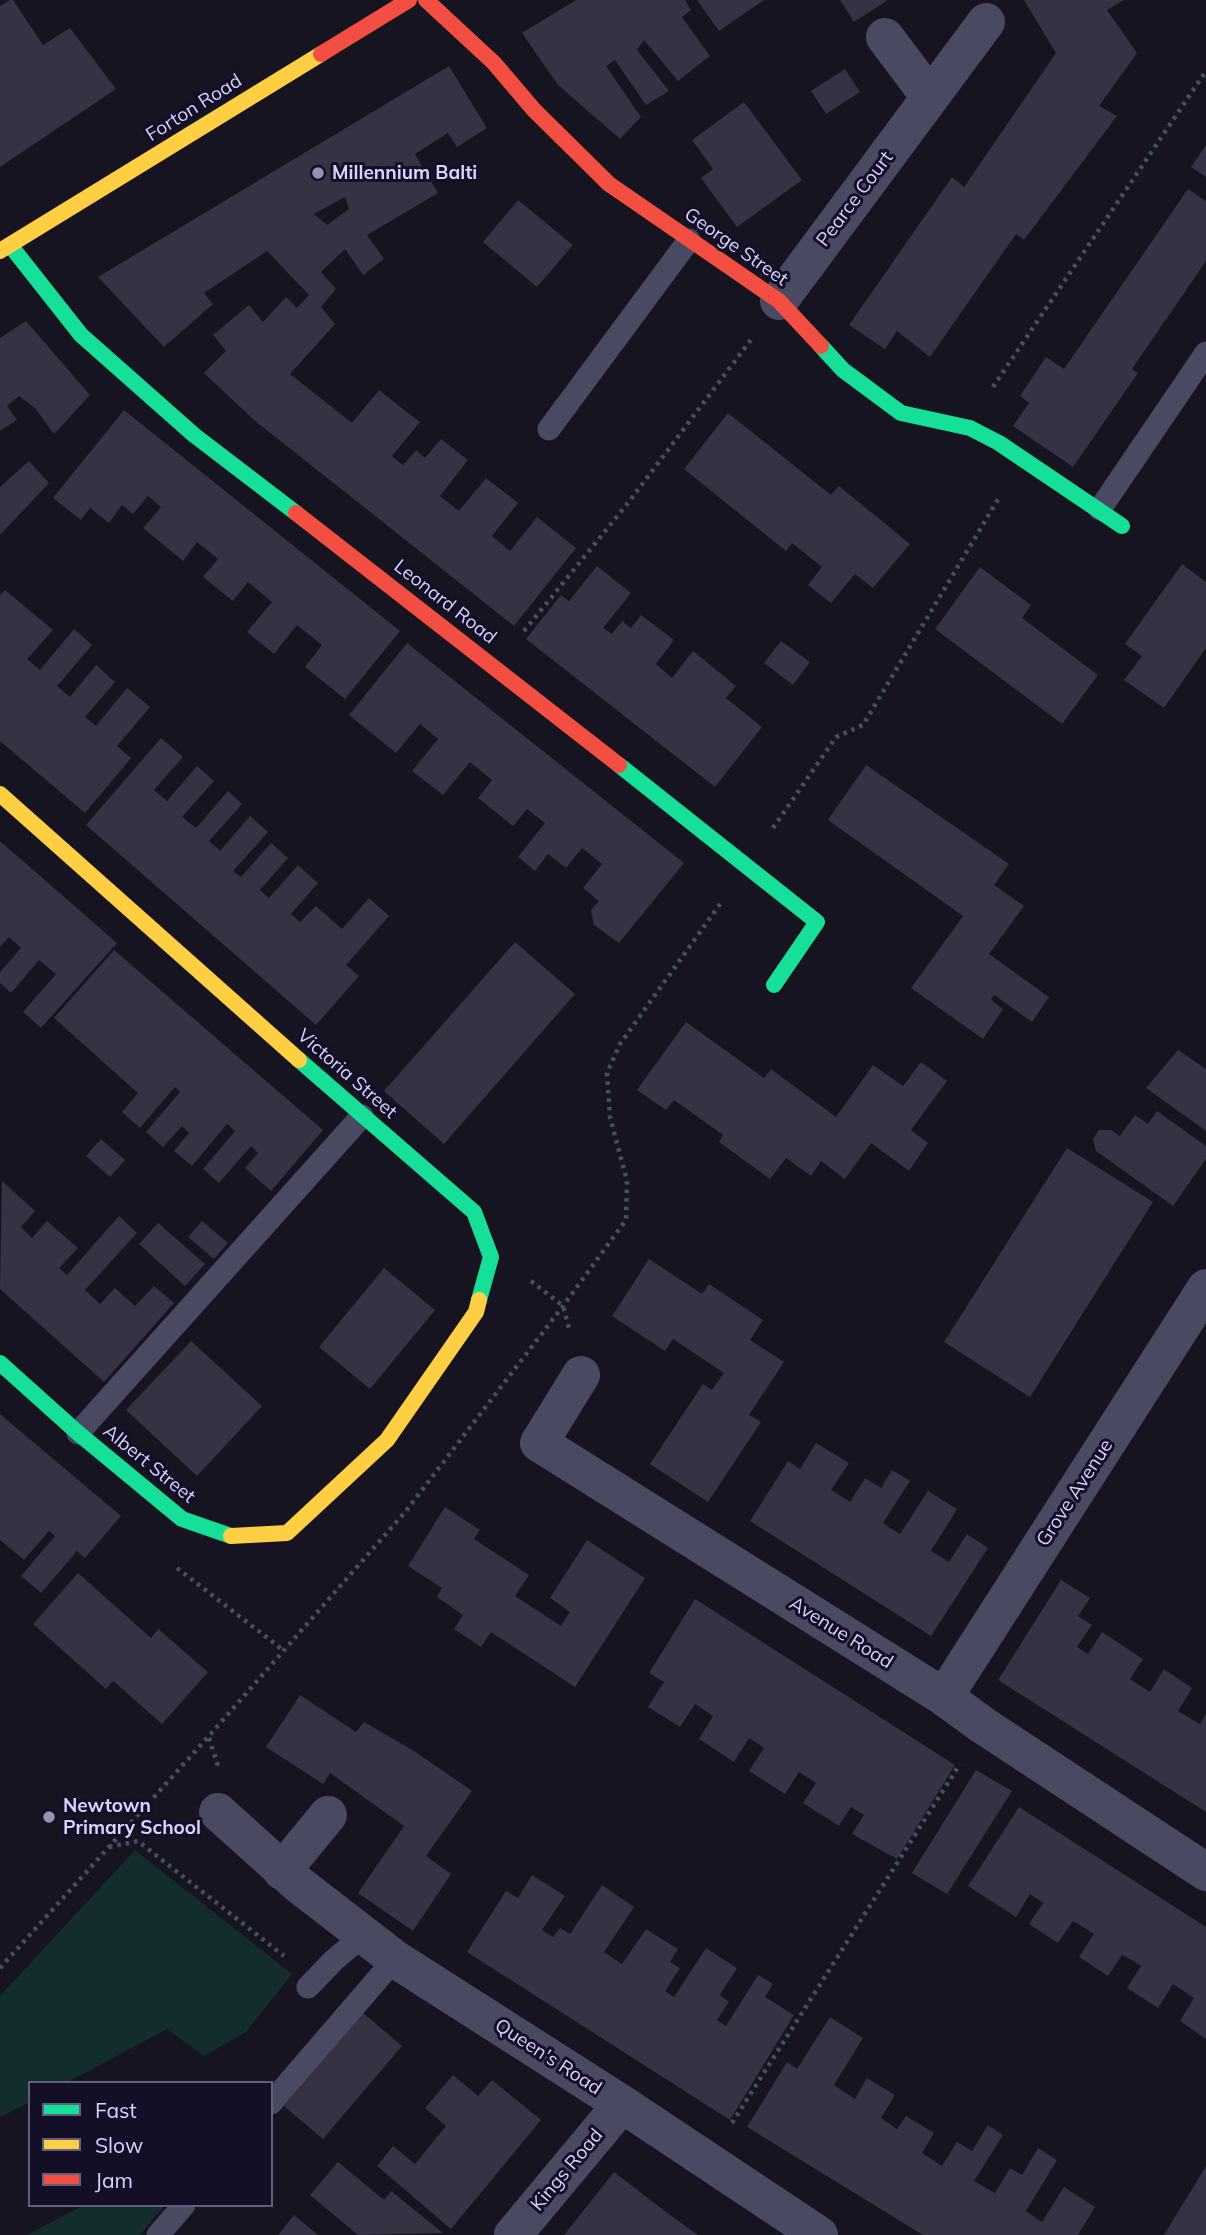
<!DOCTYPE html>
<html>
<head>
<meta charset="utf-8">
<style>
	body { margin:0 }
	#map { position:relative; width:1206px; height:2235px; overflow:hidden; background:#161421; font-family:Mulish,sans-serif }
	canvas { display:block }
	.legend { position:absolute; left:28px; top:2081px; width:245px; height:126px; box-sizing:border-box; background:#130f26; border:2px solid #625e7d; margin:0; padding:9px 12px; list-style:none; font-size:21px; color:#d9d4ff }
	.legend li { display:flex; align-items:center; gap:14px; height:35px }
	.legend b { width:35px; border:2px solid #625e7d }
</style>
</head>
<body>
<div id="map">
<canvas width="1206" height="2235"></canvas>
<ul class="legend">
<li><b style="height:9px;background:#16e098"></b>Fast</li>
<li><b style="height:9px;background:#ffcf43"></b>Slow</li>
<li><b style="height:9px;background:#f24e42"></b>Jam</li>
</ul>
</div>
<script>
const ctx = document.querySelector('canvas').getContext('2d');
ctx.lineJoin = 'round';
function fill(path, color) { ctx.fillStyle = color; ctx.fill(path, 'evenodd'); }
function trace(path, color, width, dash) { ctx.strokeStyle = color; ctx.lineWidth = width; ctx.lineCap = dash ? 'butt' : 'round'; ctx.setLineDash(dash || []); ctx.stroke(path); }
function drawText(font, color, halo, rows, align = 'center') {
  ctx.font = font + ' Mulish,sans-serif'; ctx.lineWidth = 6; ctx.setLineDash([]); ctx.textBaseline = 'middle'; ctx.strokeStyle = halo; ctx.fillStyle = color; for (const [text, x, y, turn = 0] of rows) {
    ctx.save(); ctx.translate(x, y); ctx.rotate((+turn || 0) * Math.PI / 180); ctx.textAlign = isNaN(turn) ? turn : align; if (halo) ctx.strokeText(text, 0, 0); ctx.fillText(text, 0, 0); ctx.restore();
  }
}
const green = new Path2D(`
	M135,1850L292,1974L246,2032L204,2056L167,2029L66,2083H30V2102L0,2117V1996Z
	M84,2205H165L140,2235H27Z`);
const building = new Path2D(`
	M10,0H13L43,45L70,28L116,89L0,167V6Z
	M576,0H685L691,10L682,17L710,56L678,81L644,40L637,50L669,91L646,105L615,60L606,66L641,117L620,139L558,85L522,33Z
	M697,0H764L719,31Z
	M840,0H888L854,22Z
	M1024,0H1124L1107,10L1137,53L1099,106L1117,116L1024,240L1016,234L930,357L897,331L885,349L849,325L952,177L964,187L1056,53Z
	M449,66L487,128L457,147L448,133L415,154L438,193L367,235L384,259L363,275L345,249L321,272L336,289L321,307L335,324L290,374L352,423L379,390L403,409L420,422L392,456L403,465L416,450L425,458L441,439L468,460L440,496L459,511L486,478L518,503L492,536L510,551L537,517L576,548L514,626L254,420L204,373L226,351L213,335L249,305L263,322L286,297L297,308L309,295L267,251L204,293L213,304L164,347L98,277ZM345,197L349,209L327,225L314,214Z
	M845,69L860,92L826,114L811,91Z
	M744,102L802,180L737,227L701,178L713,169L692,140Z
	M1206,145V177L1191,167Z
	M1188,189L1206,201V261L1132,369L1138,373L1073,467L1013,426L1029,403L1020,396L1046,357L1064,369Z
	M518,200L573,245L537,287L483,242Z
	M26,321L90,395L54,434L35,408L19,396L7,406L17,420L0,431V338Z
	M124,410L400,631L345,699L305,667L322,645L297,625L274,654L247,632L272,602L248,582L233,601L203,577L218,559L197,542L183,561L143,528L161,507L148,496L133,514L122,505L109,523L90,508L81,520L53,498Z
	M728,413L831,495L839,486L910,544L873,588L855,574L831,603L808,585L822,567L792,543L786,551L684,469Z
	M29,461L49,483L0,535V487Z
	M1182,564L1206,582V648L1164,708L1124,680L1142,656L1125,644Z
	M597,566L631,593L603,628L612,634L622,621L631,628L641,615L674,640L656,664L672,678L693,651L736,686L726,698L762,727L715,787L526,639L561,595L569,601Z
	M980,567L1031,605L1022,618L1098,675L1062,724L935,629Z
	M5,590L53,630L27,659L40,670L74,629L92,645L57,686L70,697L96,665L115,682L85,717L96,726L127,688L150,707L117,746L131,758L85,813L0,741V595Z
	M781,641L810,662L793,685L764,663Z
	M407,643L684,863L619,943L594,925L591,910L599,901L583,888L602,864L582,848L566,868L548,854L535,871L518,857L545,823L527,809L513,826L478,798L492,780L470,762L443,795L412,771L438,739L420,724L396,753L349,715Z
	M161,738L183,757L154,790L167,801L197,766L214,781L182,817L196,828L228,791L242,804L209,841L220,851L250,816L268,832L233,871L241,877L271,843L288,858L260,890L269,898L298,865L318,883L291,914L300,922L316,906L342,929L369,898L389,916L346,965L359,976L316,1025L86,825Z
	M866,765L1009,864L994,885L1024,906L989,954L1049,997L1032,1022L994,995L991,1000L1003,1009L983,1039L911,988L963,916L828,820Z
	M0,841L117,943L41,1028L23,1012L56,974L39,960L11,993L0,983V972L21,948L9,937L0,947Z
	M515,942L575,994L444,1144L384,1091Z
	M114,950L323,1130L271,1191L245,1168L258,1153L251,1146L219,1183L203,1169L235,1131L227,1124L192,1166L174,1151L189,1133L182,1126L163,1147L146,1132L180,1092L175,1087L140,1128L122,1112L138,1093L54,1018Z
	M686,1022L764,1078L771,1069L836,1117L873,1065L903,1086L921,1062L947,1081L911,1130L928,1143L909,1171L871,1143L845,1179L821,1161L811,1176L786,1158L770,1179L719,1142L723,1135L674,1100L666,1110L637,1090Z
	M1178,1050L1206,1069V1131L1146,1088Z
	M1157,1111L1206,1146V1159L1173,1206L1096,1151L1093,1139L1099,1130H1111L1120,1136L1135,1115L1148,1124Z
	M101,1139L125,1160L110,1177L86,1156Z
	M1067,1148L1153,1202L1030,1397L944,1342Z
	M2,1181L35,1211L21,1227L32,1238L47,1221L78,1248L59,1268L67,1275L119,1216L137,1233L85,1290L100,1304L115,1288L135,1306L154,1286L174,1303L104,1382L0,1289Z
	M202,1221L228,1243L214,1259L188,1237Z
	M158,1223L205,1264L185,1286L139,1244Z
	M649,1259L702,1294L709,1284L763,1320L750,1340L784,1362L749,1415L761,1422L708,1502L650,1464L703,1384L712,1390L724,1373L673,1339L665,1351L612,1316Z
	M384,1268L435,1310L370,1389L319,1347Z
	M191,1341L262,1406L197,1476L126,1410Z
	M0,1414L121,1516L85,1558L77,1551L41,1593L21,1576L55,1536L49,1531L24,1560L0,1540Z
	M816,1443L849,1463L831,1490L850,1502L865,1478L881,1488L892,1470L910,1481L883,1523L890,1528L900,1534L928,1491L957,1509L931,1551L949,1562L967,1534L988,1548L931,1636L750,1521L788,1461L800,1469Z
	M445,1507L480,1530L474,1539L529,1575L515,1596L561,1626L570,1612L550,1598L587,1540L645,1578L575,1687L491,1632L481,1647L454,1629L463,1615L437,1597L442,1588L408,1566Z
	M78,1573L151,1638L158,1629L208,1672L162,1724L113,1681L106,1689L33,1624Z
	M1061,1580L1090,1598L1078,1616L1092,1625L1077,1647L1088,1654L1102,1632L1143,1659L1130,1679L1150,1692L1164,1669L1192,1688L1178,1711L1200,1724L1206,1714V1812L998,1680Z
	M695,1599L955,1765L897,1859L852,1834L864,1815L851,1807L839,1826L803,1803L816,1783L799,1772L785,1794L749,1771L764,1748L749,1738L734,1762L699,1739L713,1716L695,1704L680,1727L648,1707L664,1682L649,1673Z
	M300,1695L356,1732L364,1722L414,1751L472,1791L426,1856L451,1874L413,1931L358,1893L404,1826L330,1773L323,1784L266,1747Z
	M976,1770L1012,1791L947,1894L912,1873Z
	M1019,1807L1206,1927V2039L1180,2021L1194,1998L1173,1984L1158,2008L1127,1988L1141,1966L1133,1961L1122,1955L1108,1976L1079,1957L1094,1934L1083,1927L1073,1921L1058,1943L1029,1924L1043,1903L1030,1894L1016,1917L968,1886Z
	M532,1875L565,1896L542,1930L553,1937L560,1928L570,1934L602,1885L634,1907L604,1952L622,1964L646,1929L678,1949L670,1962L680,1968L665,1991L674,1997L706,1948L737,1968L720,1995L729,2002L717,2020L726,2026L758,1975L773,1984L765,1997L794,2015L730,2120L467,1952L506,1891L518,1898Z
	M363,2013L402,2046L323,2139L284,2106Z
	M830,2017L863,2038L834,2085L855,2099L867,2078L895,2095L881,2118L897,2129L906,2116L934,2133L922,2153L942,2166L957,2142L972,2151L988,2125L1003,2135L974,2181L995,2193L1010,2168L1022,2175L1038,2148L1057,2160L1026,2211L1042,2222L1064,2187L1095,2207L1078,2235H923L747,2127L787,2062L797,2069Z
	M453,2075L478,2096L492,2080L541,2120L451,2229L377,2166L393,2146L415,2164L446,2126L425,2108Z
	M338,2162L384,2200L391,2191L443,2233L358,2235L310,2195Z
	M1206,2166V2235H1164Z
	M614,2172L670,2215L698,2235H564Z
	M294,2215L318,2235H278Z`);
const path = new Path2D(`
	M993,387L1206,71
	M524,631L628,503L753,337
	M773,828L836,737L863,725L1000,496
	M531,1281L563,1306L570,1332
	M177,1568L283,1650
	M209,1738L218,1766
	M109,1847L138,1841L284,1956
	M0,1968L208,1737L406,1511L563,1306L626,1220L627,1181L610,1117L607,1073L620,1044L720,904
	M732,2123L960,1764`);
const lane = new Path2D(`
	M549,429L689,240
	M1100,509L1206,353
	M78,1433L362,1116
	M308,1987L334,1960L364,1935
	M271,2103L395,1959
	M158,2235L184,2205`);
const street = new Path2D(`
	M885,37L930,97
	M779,301L986,22
	M581,1375L539,1443L944,1697L984,1726L1206,1872
	M944,1697L1206,1288
	M218,1812L298,1884L395,1959L622,2104L819,2235
	M282,1871L328,1815
	M513,2235L622,2104`);
const fast = new Path2D(`
	M10,245L81,335L194,435L296,513
	M821,346L843,370L901,413L970,428L999,443L1122,526
	M619,765L817,922L774,985
	M299,1060L474,1212L491,1257L479,1300
	M0,1363L78,1433L182,1519L231,1536`);
const slow = new Path2D(`
	M0,251L321,54
	M0,794L299,1060
	M231,1536L287,1533L387,1440L476,1312L479,1300`);
const jam = new Path2D(`
	M426,0L494,63L534,110L609,184L779,301L821,346
	M321,54L409,0
	M296,513L619,765`);
const markers = [
	[318,173,7,"#9591b1"],
	[49,1817,7,"#9591b1"]
];
const streetNames = [
	["Forton Road",194,108,-32],
	["Pearce Court",855,199,-53],
	["George Street",736,247,35],
	["Leonard Road",445,602,38],
	["Victoria Street",347,1074,41],
	["Albert Street",149,1464,39],
	["Grove Avenue",1075,1493,-57],
	["Avenue Road",841,1633,32],
	["Queen's Road",548,2057,33],
	["Kings Road",567,2170,-50]
];
const poiNames = [
	["Millennium Balti",332,173],
	["Newtown",63,1806],
	["Primary School",63,1828]
];
fill(green, '#132c2d');
fill(building, '#343243');
trace(path, '#44505f', 4.5, [3.5, 5]);
trace(lane, '#4a4962', 23);
trace(street, '#4a4962', 38);
trace(fast, '#16e098', 16);
trace(slow, '#ffcf43', 16);
trace(jam, '#f24e42', 16);
for (const [x, y, r, color] of markers) { const dot = new Path2D(); dot.arc(x, y, r, 0, 2 * Math.PI); ctx.fillStyle = color; ctx.fill(dot); trace(dot, '#130f26', 2.5); }
drawText('19px', '#d9d4ff', '#130f26', streetNames);
drawText('bold 19px', '#d9d4ff', '#130f26', poiNames, 'left');
</script>
</body>
</html>
